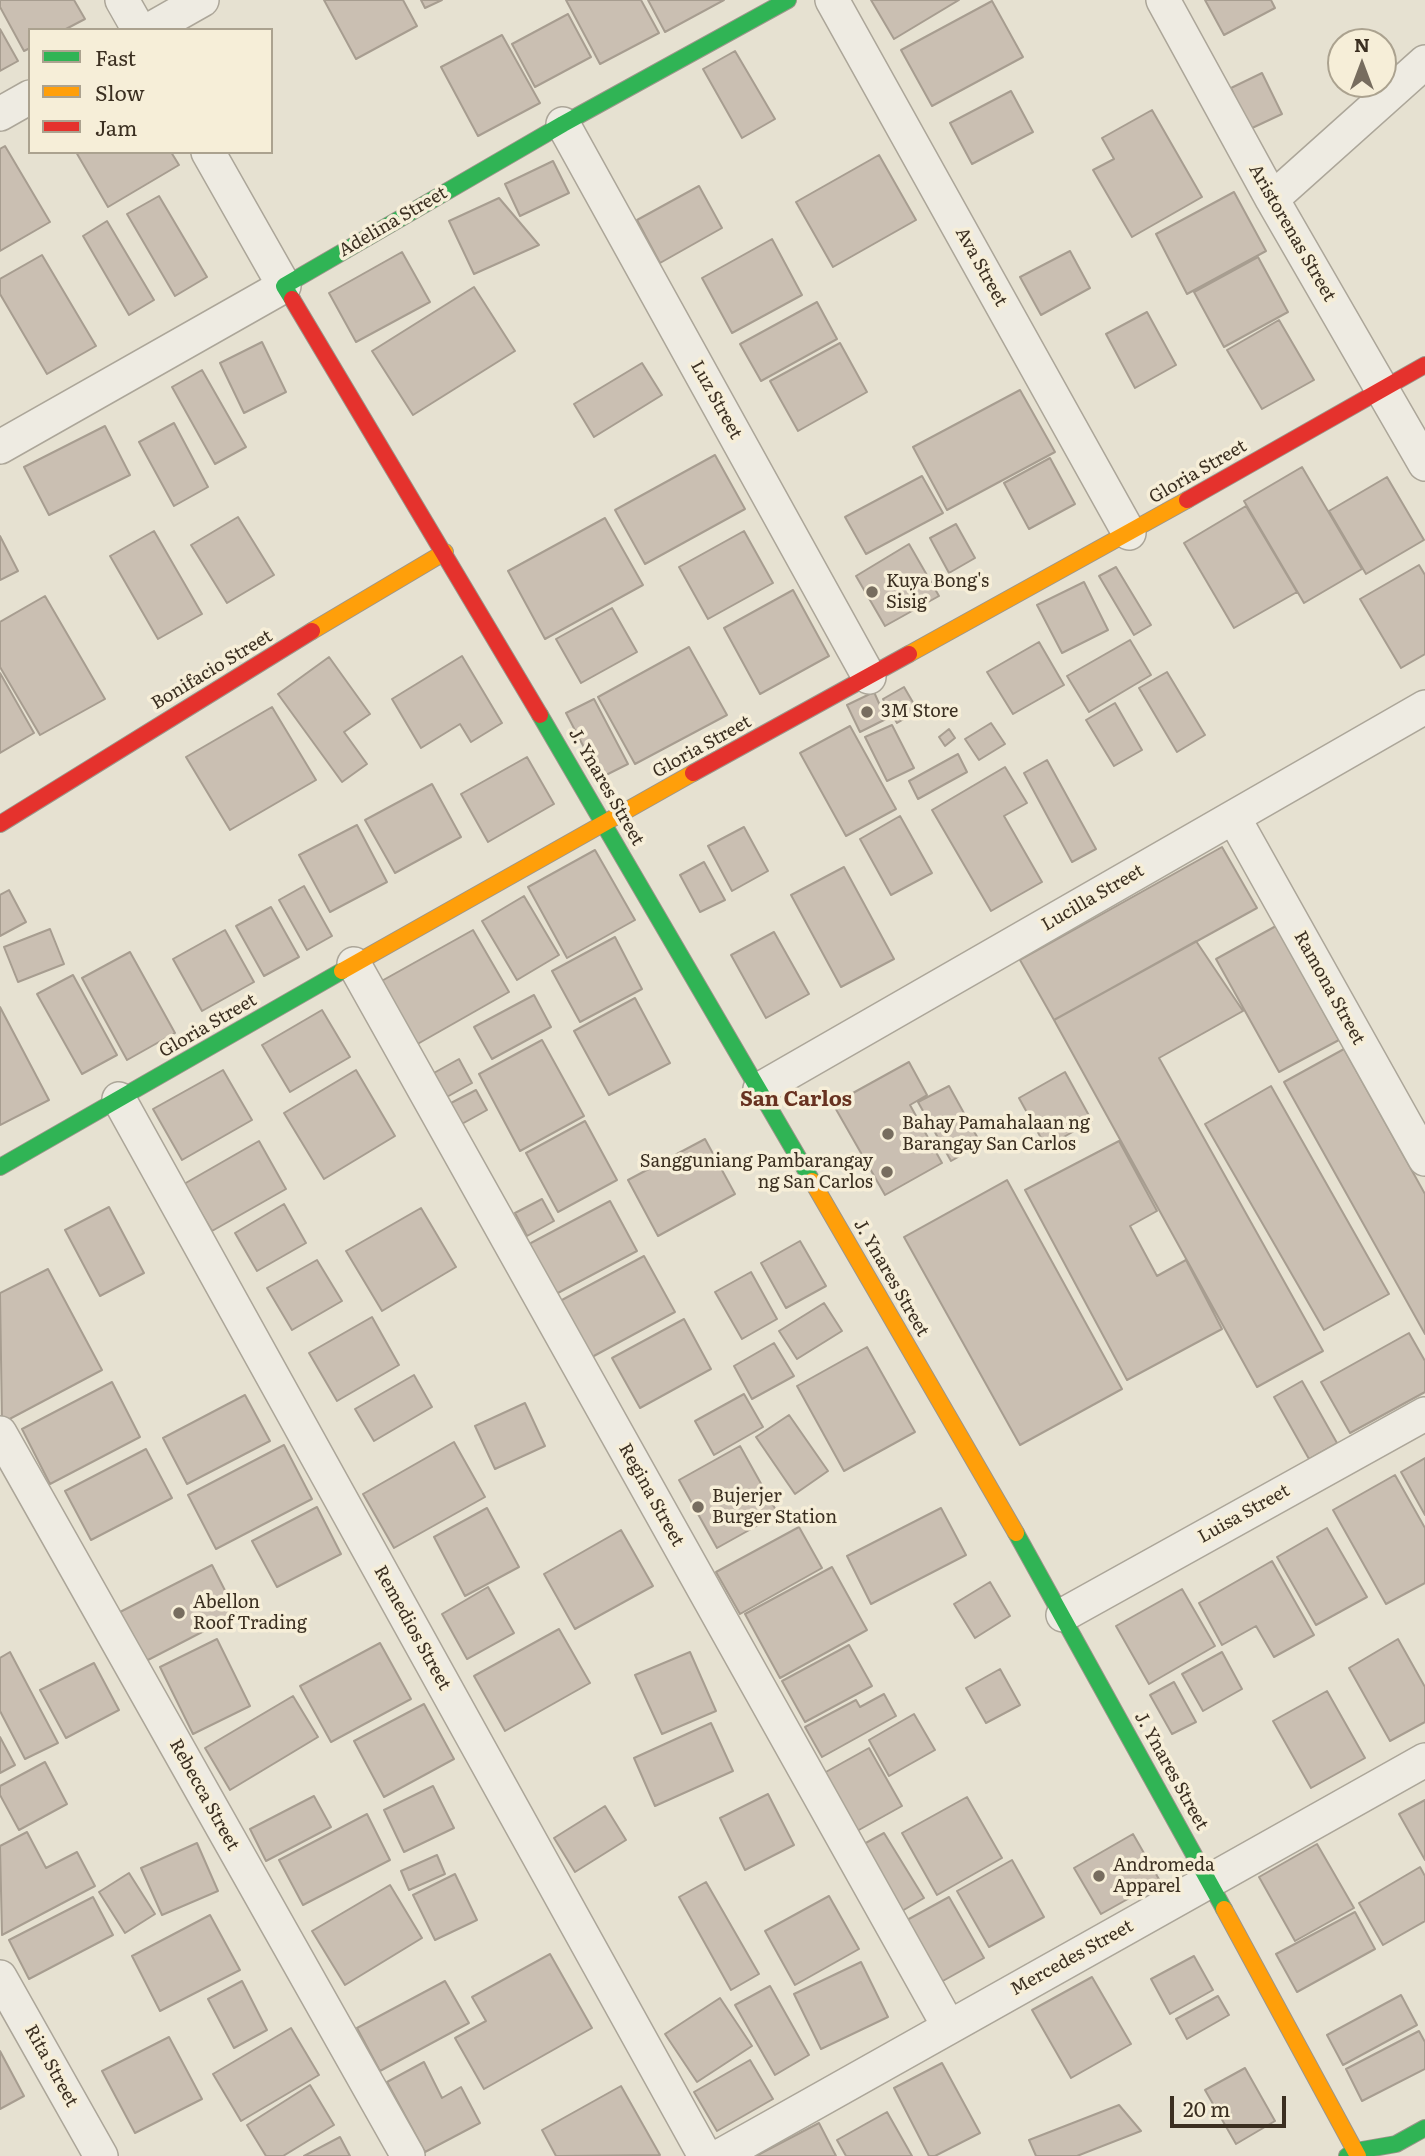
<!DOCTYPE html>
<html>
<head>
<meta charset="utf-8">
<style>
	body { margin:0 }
	#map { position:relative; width:1425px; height:2156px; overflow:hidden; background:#e6e1d1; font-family:Literata,serif }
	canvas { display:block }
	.legend { position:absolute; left:28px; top:28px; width:245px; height:126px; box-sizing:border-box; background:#f6eed8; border:2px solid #aba28f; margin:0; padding:9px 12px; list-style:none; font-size:21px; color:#3b2f21 }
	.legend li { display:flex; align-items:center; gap:14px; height:35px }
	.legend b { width:35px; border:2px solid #aba28f }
	.north { position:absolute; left:1327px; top:28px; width:70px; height:70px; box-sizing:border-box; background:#f6eed8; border:2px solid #aba28f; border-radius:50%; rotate:0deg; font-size:19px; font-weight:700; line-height:28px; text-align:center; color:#3b2f21 }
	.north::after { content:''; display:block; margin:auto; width:24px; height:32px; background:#776d5f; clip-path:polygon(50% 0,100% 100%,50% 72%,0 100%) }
	.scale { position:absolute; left:1170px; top:2096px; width:116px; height:32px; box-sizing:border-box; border:4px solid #3b2f21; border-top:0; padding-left:9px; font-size:21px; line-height:24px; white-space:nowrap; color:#3b2f21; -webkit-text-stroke:5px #f6eed8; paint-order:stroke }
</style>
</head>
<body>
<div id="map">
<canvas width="1425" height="2156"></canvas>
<ul class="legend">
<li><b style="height:9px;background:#30b455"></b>Fast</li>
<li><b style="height:9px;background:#ff9f0a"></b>Slow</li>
<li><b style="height:9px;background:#e5322d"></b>Jam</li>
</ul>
<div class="north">N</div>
<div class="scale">20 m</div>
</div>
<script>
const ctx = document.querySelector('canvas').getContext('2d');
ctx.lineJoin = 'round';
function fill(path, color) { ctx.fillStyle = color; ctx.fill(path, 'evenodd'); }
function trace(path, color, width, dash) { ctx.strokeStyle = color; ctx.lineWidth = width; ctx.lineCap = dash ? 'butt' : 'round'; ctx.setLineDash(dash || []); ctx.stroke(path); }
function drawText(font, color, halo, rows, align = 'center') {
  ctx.font = font + ' Literata,serif'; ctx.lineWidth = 7; ctx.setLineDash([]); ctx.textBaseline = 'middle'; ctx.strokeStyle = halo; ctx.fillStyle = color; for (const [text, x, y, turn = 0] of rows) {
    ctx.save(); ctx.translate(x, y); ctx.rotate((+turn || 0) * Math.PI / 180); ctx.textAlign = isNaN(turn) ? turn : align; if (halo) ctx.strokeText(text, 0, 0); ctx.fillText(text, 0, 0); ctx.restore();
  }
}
const building = new Path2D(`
	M0,0H74L85,19L64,30H30V48L24,51L0,7Z
	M324,0H403L417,26L356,59Z
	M421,0H442L425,8Z
	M566,0H641L659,33L600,64Z
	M648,0H724L665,32Z
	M871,0H959L894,39Z
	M1205,0H1271L1275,8L1224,35Z
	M992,1L1023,57L932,106L901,50Z
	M568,14L591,57L535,87L512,44Z
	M0,29L18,61L0,71Z
	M502,35L540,103L478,136L441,67Z
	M735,51L775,119L742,138L703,69Z
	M1262,73L1282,114L1250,129L1231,88Z
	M1011,91L1033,132L972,164L950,123Z
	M1152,110L1202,197L1132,237L1093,170L1114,159L1102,138Z
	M5,146L50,222L0,251V149Z
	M76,152H171L179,165L108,207Z
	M879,155L916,220L833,267L796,202Z
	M553,161L569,193L520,216L505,184Z
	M699,186L722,228L660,263L637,220Z
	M1234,192L1266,251L1187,294L1156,234Z
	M159,196L207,277L175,296L127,214Z
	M499,198L539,245L474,274L449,221Z
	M107,221L154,300L129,315L83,236Z
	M772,239L802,295L732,333L702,278Z
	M1070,251L1090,288L1041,315L1020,277Z
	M402,252L430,302L356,342L329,293Z
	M42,255L96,346L47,374L0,294V279Z
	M1258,257L1288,312L1224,347L1194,292Z
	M474,287L515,351L413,415L372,351Z
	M817,302L837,339L761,381L740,344Z
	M1147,312L1176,365L1135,388L1106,334Z
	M1279,320L1314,380L1262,409L1227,350Z
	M262,342L286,392L244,413L220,363Z
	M840,343L867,392L798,431L770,381Z
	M642,363L662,395L594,437L574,404Z
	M202,370L246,447L215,464L172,387Z
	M1020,390L1055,452L947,510L913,447Z
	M174,423L208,487L174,506L139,442Z
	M105,426L130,475L49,515L24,467Z
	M715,455L745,509L645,564L615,510Z
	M1050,458L1075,504L1029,529L1004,483Z
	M1302,467L1362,569L1304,603L1244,501Z
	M922,476L943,513L866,554L845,517Z
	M1387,477L1424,540L1366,574L1329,511Z
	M1246,506L1297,592L1234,628L1184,543Z
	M238,517L274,575L227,603L191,545Z
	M605,518L643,585L545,639L508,571Z
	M956,524L975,558L949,573L930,538Z
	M154,531L202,614L158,639L110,556Z
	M744,531L773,583L708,619L679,567Z
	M0,536L18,571L0,580Z
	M909,544L939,596L885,626L856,576Z
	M1419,565L1425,575V654L1401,668L1360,599Z
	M1116,567L1151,625L1134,635L1099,576Z
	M1084,582L1108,630L1062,653L1037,605Z
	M793,590L829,656L760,694L724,628Z
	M45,596L105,699L40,735L0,667V622Z
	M612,608L637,652L581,683L556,639Z
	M1130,640L1151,675L1089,712L1067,676Z
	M1039,642L1064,685L1013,714L987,672Z
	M689,647L727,715L635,764L598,697Z
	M462,656L502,723L471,742L460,724L421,748L392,699Z
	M329,657L370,714L344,732L367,764L342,782L278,694Z
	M1167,672L1205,735L1177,752L1139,688Z
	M0,673L34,733L0,753Z
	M904,687L918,711L897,723L883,699Z
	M874,692L886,719L860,732L847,705Z
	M594,699L628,764L600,778L566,713Z
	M1115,703L1142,750L1114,766L1086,720Z
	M272,707L316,780L230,830L186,757Z
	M991,723L1005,744L979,760L965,739Z
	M892,725L914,768L887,781L865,737Z
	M850,726L896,809L846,836L800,753Z
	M949,729L955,738L945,746L939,737Z
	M958,754L967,772L918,799L909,781Z
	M527,757L554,804L488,842L461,794Z
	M1047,760L1096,849L1072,862L1024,773Z
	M1005,767L1027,803L1004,816L1042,882L991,911L932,810Z
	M432,784L461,837L395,873L365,820Z
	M900,816L932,873L891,895L860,839Z
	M357,825L387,882L330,912L299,855Z
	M744,827L768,871L732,891L708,846Z
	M1222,847L1257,908L1054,1020L1020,960Z
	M595,850L635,920L567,958L528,887Z
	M704,862L725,900L700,912L680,875Z
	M844,867L894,959L841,987L791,895Z
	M304,886L332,936L307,950L279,900Z
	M9,890L26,922L0,936V895Z
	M524,896L559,955L517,980L482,921Z
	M271,907L299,957L264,976L236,926Z
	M1276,926L1339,1040L1279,1072L1216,959Z
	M50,929L64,964L18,982L4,947Z
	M225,930L254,982L202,1011L173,959Z
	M473,930L509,992L414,1046L378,983Z
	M774,932L809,994L766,1018L731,955Z
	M615,937L642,989L580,1022L552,971Z
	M1196,941L1243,1011L1159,1058L1323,1351L1257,1387L1054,1020Z
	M130,952L175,1033L127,1060L82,978Z
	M73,975L117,1055L82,1074L37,994Z
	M534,995L551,1027L492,1059L474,1027Z
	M635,998L670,1063L609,1095L574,1031Z
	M0,1007L49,1100L0,1125Z
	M322,1010L350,1057L290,1092L262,1045Z
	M542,1040L584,1116L520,1151L479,1074Z
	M1344,1049L1425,1194V1334L1284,1082Z
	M459,1059L472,1083L445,1098L432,1074Z
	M909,1062L927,1095L910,1105L942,1163L885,1195L833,1104Z
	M223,1070L252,1120L182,1160L153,1109Z
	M356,1070L395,1136L324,1179L284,1113Z
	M1065,1072L1092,1121L1046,1147L1019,1098Z
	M949,1086L981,1144L951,1161L918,1102Z
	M1271,1086L1389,1294L1324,1330L1205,1124Z
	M476,1090L487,1110L460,1125L449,1104Z
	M585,1121L617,1180L558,1212L526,1153Z
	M705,1139L735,1194L658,1236L628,1180Z
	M259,1141L286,1189L212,1231L184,1184Z
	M1119,1141L1157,1211L1130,1226L1157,1276L1186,1260L1222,1329L1127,1380L1025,1190Z
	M1007,1180L1122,1389L1020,1445L904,1237Z
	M542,1199L554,1221L527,1236L515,1213Z
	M610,1201L637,1251L556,1294L529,1244Z
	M284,1204L306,1243L257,1271L235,1233Z
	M109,1207L144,1273L100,1296L65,1230Z
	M421,1208L456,1267L382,1311L346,1251Z
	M800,1241L826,1286L786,1308L761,1263Z
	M644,1256L675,1312L592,1357L560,1301Z
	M317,1260L342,1301L292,1330L267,1288Z
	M48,1269L102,1370L2,1423L0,1293Z
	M751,1272L777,1319L742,1339L715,1292Z
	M824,1303L842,1331L797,1359L779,1331Z
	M372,1317L399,1365L337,1401L309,1353Z
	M684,1319L711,1369L640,1408L612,1358Z
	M1409,1333L1425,1361V1392L1350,1433L1321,1382Z
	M774,1343L794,1376L752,1399L734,1366Z
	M867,1347L915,1432L844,1471L797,1386Z
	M414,1375L432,1407L374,1441L355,1409Z
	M1302,1381L1337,1443L1309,1459L1274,1397Z
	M112,1382L140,1437L50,1484L22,1429Z
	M744,1394L763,1427L714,1455L695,1421Z
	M245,1395L270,1441L187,1484L163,1438Z
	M525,1403L545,1446L495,1469L475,1426Z
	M789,1415L828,1471L795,1494L756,1437Z
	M454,1442L485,1497L394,1548L363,1494Z
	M284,1445L312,1499L216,1549L188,1495Z
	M740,1446L778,1514L717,1548L679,1480Z
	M146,1449L172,1498L91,1540L65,1491Z
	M1425,1458V1515L1401,1472Z
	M1395,1475L1425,1528V1583L1386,1604L1333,1510Z
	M317,1507L341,1554L277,1587L252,1541Z
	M487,1508L519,1567L465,1596L434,1537Z
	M941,1508L966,1555L871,1604L847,1556Z
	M799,1527L822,1568L740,1614L716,1572Z
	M1327,1528L1367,1597L1316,1625L1277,1557Z
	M621,1530L653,1586L575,1629L544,1574Z
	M1272,1561L1314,1635L1274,1657L1256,1626L1222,1645L1199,1603Z
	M212,1565L237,1614L146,1661L120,1612Z
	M832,1567L867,1630L780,1678L745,1614Z
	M990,1582L1010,1616L975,1638L954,1604Z
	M488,1587L514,1633L467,1659L442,1614Z
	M1182,1589L1215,1646L1149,1684L1116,1626Z
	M559,1629L590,1683L505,1731L474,1676Z
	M217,1639L250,1706L193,1734L160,1667Z
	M1398,1639L1425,1687V1722L1390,1741L1349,1668Z
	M380,1643L411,1699L331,1742L300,1686Z
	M849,1645L872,1686L805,1722L782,1681Z
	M10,1652L58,1743L25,1759L0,1711V1658Z
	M690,1652L716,1711L662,1734L635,1675Z
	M1222,1652L1242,1689L1203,1711L1182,1674Z
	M94,1663L119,1710L66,1738L40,1690Z
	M1000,1669L1020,1705L986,1723L966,1688Z
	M1174,1682L1196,1722L1172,1734L1150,1695Z
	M1327,1691L1365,1758L1311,1788L1273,1721Z
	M884,1694L896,1716L822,1757L805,1727L856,1700L860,1707Z
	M293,1696L318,1737L230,1790L205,1748Z
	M424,1704L454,1759L384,1797L354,1741Z
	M914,1714L935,1750L889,1776L869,1740Z
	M711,1723L733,1771L655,1806L634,1758Z
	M0,1737L15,1765L0,1773Z
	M869,1748L902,1806L857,1831L824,1773Z
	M45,1762L67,1804L19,1830L0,1795V1786Z
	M433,1786L454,1828L404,1852L384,1810Z
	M768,1794L794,1845L745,1870L720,1818Z
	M314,1796L331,1827L266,1861L250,1829Z
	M967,1797L1002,1858L937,1895L902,1833Z
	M1425,1800V1860L1399,1814Z
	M605,1806L626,1840L575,1872L554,1838Z
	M367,1814L390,1860L303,1905L279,1860Z
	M27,1832L46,1868L77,1852L95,1886L2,1935L0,1846Z
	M884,1833L924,1898L902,1911L862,1845Z
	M1133,1834L1160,1881L1101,1914L1074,1868Z
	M197,1843L218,1891L162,1915L141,1868Z
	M1317,1844L1354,1908L1295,1941L1259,1877Z
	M437,1855L445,1874L409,1890L401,1871Z
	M1012,1860L1044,1917L989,1947L957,1891Z
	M1420,1867L1425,1876V1921L1383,1945L1359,1903Z
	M129,1873L155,1914L125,1933L99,1892Z
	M455,1874L477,1920L435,1940L413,1895Z
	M706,1882L759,1974L731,1990L679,1897Z
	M390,1885L422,1938L345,1985L312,1931Z
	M829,1896L859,1949L795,1985L765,1931Z
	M93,1897L113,1935L29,1979L9,1940Z
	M949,1897L984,1958L941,1982L907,1920Z
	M1355,1912L1375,1949L1297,1992L1276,1954Z
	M210,1915L240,1970L160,2011L132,1956Z
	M550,1954L592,2028L484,2089L455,2038L486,2021L472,1997Z
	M1194,1956L1213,1990L1170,2014L1151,1979Z
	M861,1962L888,2017L821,2049L794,1994Z
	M1092,1977L1131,2044L1071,2078L1032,2010Z
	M242,1981L267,2030L234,2048L208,1999Z
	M445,1981L469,2023L380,2071L357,2028Z
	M770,1986L809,2055L775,2075L735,2005Z
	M1401,1995L1417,2025L1343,2065L1327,2035Z
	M1218,1996L1229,2015L1187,2039L1176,2019Z
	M720,1998L752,2046L697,2082L665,2034Z
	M291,2028L319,2075L241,2121L213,2074Z
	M1419,2031L1425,2042V2069L1362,2101L1346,2069Z
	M169,2037L202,2099L135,2133L102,2071Z
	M0,2051L24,2096L0,2109Z
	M750,2060L773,2099L717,2131L694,2092Z
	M424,2062L442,2098L461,2087L480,2123L425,2152L387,2082Z
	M942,2063L980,2133L935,2156H929L894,2088Z
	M1245,2068L1275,2121L1236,2144L1205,2090Z
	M310,2085L334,2125L283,2156H266L247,2125Z
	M621,2086L660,2155L556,2156L542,2130Z
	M1119,2105L1141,2131L1077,2156H1036L1029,2140Z
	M887,2112L912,2156H846L837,2140Z
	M819,2123L836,2156H756Z
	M340,2137L350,2156H304Z`);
const street = new Path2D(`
	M122,0L139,30
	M832,0L1129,533
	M1163,0L1272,199L1425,464
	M149,30L202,0
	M0,114L30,97
	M563,124L869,677
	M1272,199L1425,62
	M0,447L284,286L208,152
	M1234,818L1425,1159
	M354,964L949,2027
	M760,1089L1425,707
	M119,1099L705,2156
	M0,1433L408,2156
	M1063,1615L1425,1414
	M0,1977L101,2156
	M720,2156L1425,1760`);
const fast = new Path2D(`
	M292,299L284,286L563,124L788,0
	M540,715L812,1181
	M0,1167L342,971
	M1016,1533L1224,1909
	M1347,2156L1356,2151L1396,2144L1425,2128`);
const slow = new Path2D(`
	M312,631L445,552
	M909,654L1187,500
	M342,971L693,773
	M812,1181L1016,1533
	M1224,1909L1358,2156`);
const jam = new Path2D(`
	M292,299L540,715
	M1187,500L1425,365
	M693,773L909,654
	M0,824L312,631`);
const markers = [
	[872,592,7,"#776d5f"],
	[867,712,7,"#776d5f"],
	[888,1134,7,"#776d5f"],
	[887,1172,7,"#776d5f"],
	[698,1507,7,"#776d5f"],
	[179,1613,7,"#776d5f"],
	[1099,1876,7,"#776d5f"]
];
const streetNames = [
	["Adelina Street",393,222,-30],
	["Aristorenas Street",1292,233,60],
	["Ava Street",981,267,61],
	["Luz Street",716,400,61],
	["Gloria Street",1198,472,-30],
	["Bonifacio Street",212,670,-31],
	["Gloria Street",702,747,-29],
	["J. Ynares Street",606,787,60],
	["Lucilla Street",1093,898,-30],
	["Ramona Street",1329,988,61],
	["Gloria Street",208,1026,-30],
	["J. Ynares Street",891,1278,60],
	["Regina Street",651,1495,61],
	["Luisa Street",1244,1514,-29],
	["Remedios Street",412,1628,61],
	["J. Ynares Street",1171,1771,61],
	["Rebecca Street",204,1795,61],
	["Mercedes Street",1072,1958,-29],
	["Rita Street",51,2066,61]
];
const poiNames = [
	["Kuya Bong's",886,582],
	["Sisig",886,603],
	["3M Store",881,712],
	["Bahay Pamahalaan ng",902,1124],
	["Barangay San Carlos",902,1145],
	["Sangguniang Pambarangay",873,1162,"right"],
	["ng San Carlos",873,1183,"right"],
	["Bujerjer",712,1497],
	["Burger Station",712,1518],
	["Abellon",193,1603],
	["Roof Trading",193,1624],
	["Andromeda",1113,1866],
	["Apparel",1113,1887]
];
const quarterNames = [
	["San Carlos",796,1100]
];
fill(building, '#cabfb2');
trace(building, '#a79d90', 2);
trace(street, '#aca699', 36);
trace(fast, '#9b958a', 18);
trace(slow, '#9b958a', 18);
trace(jam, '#9b958a', 18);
trace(street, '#eeebe2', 33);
trace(fast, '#30b455', 16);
trace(slow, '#ff9f0a', 16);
trace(jam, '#e5322d', 16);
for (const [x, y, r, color] of markers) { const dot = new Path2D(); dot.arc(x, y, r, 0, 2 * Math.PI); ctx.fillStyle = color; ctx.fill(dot); trace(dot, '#f6eed8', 2.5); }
drawText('18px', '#3b2f21', '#f6eed8', streetNames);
drawText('18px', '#3b2f21', '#f6eed8', poiNames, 'left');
drawText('bold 21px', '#683220', '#f6eed8', quarterNames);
</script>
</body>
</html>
